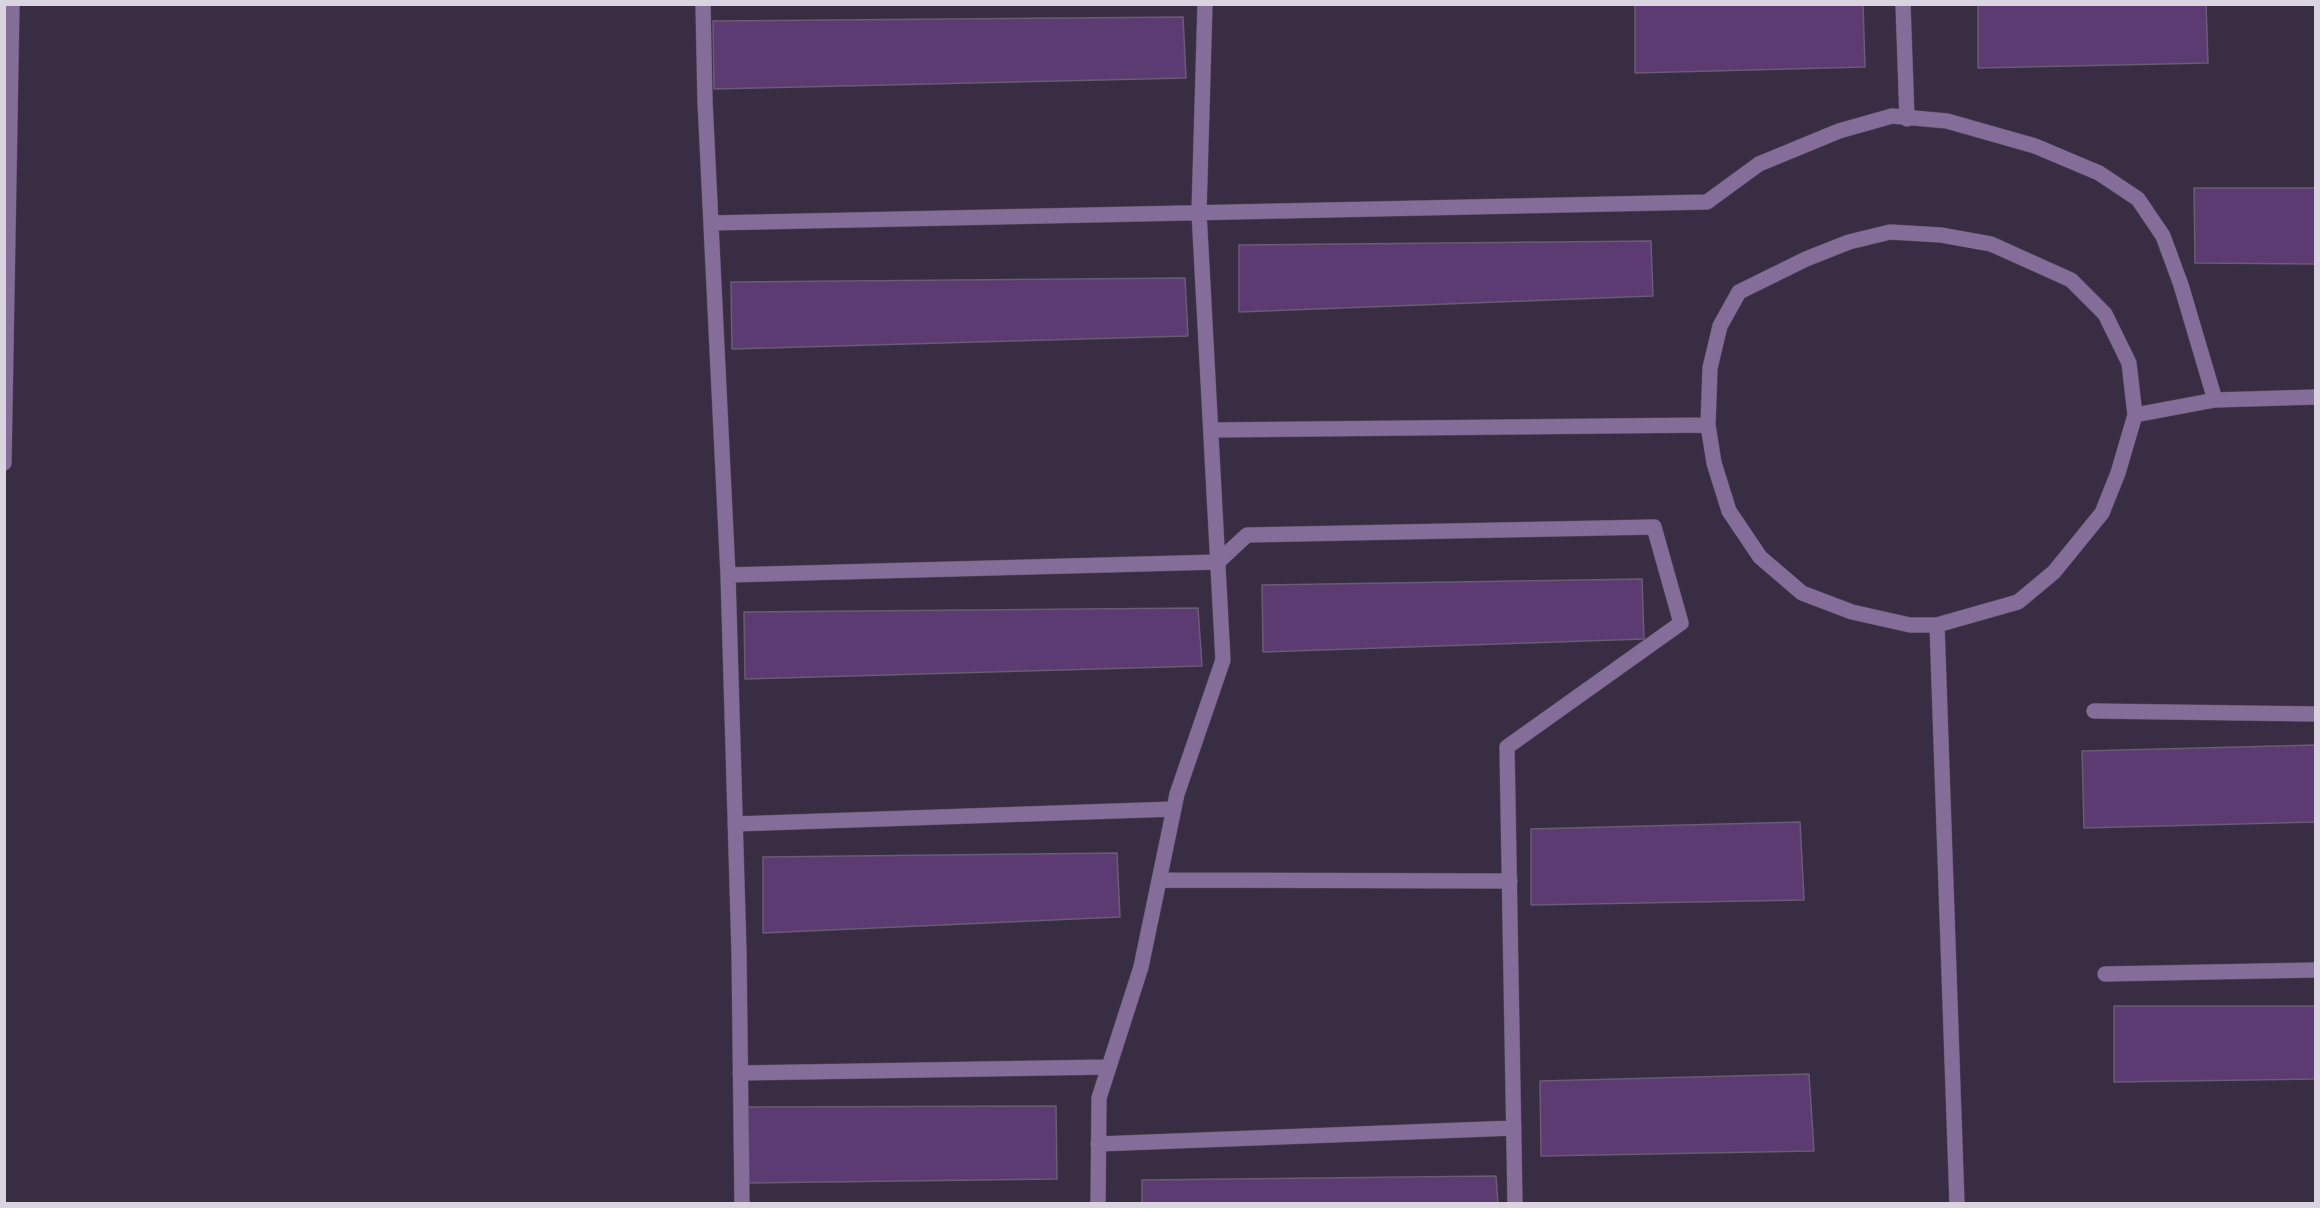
<!DOCTYPE html>
<html>
<head>
<meta charset="utf-8">
<style>
	body { margin:0 }
	#map { position:relative; width:2320px; height:1208px; overflow:hidden; background:#382d42; font-family:Figtree,sans-serif }
	canvas { display:block }
	.frame { position:absolute; inset:0; border:6px solid #dad3e0; pointer-events:none }
</style>
</head>
<body>
<div id="map">
<canvas width="2320" height="1208"></canvas>
<div class="frame"></div>
</div>
<script>
const ctx = document.querySelector('canvas').getContext('2d');
ctx.lineJoin = 'round';
function fill(path, color) { ctx.fillStyle = color; ctx.fill(path, 'evenodd'); }
function trace(path, color, width, dash) { ctx.strokeStyle = color; ctx.lineWidth = width; ctx.lineCap = dash ? 'butt' : 'round'; ctx.setLineDash(dash || []); ctx.stroke(path); }
const building = new Path2D(`
	M1635,4H1863L1865,67L1635,73Z
	M1978,4H2206L2208,63L1978,68Z
	M1183,17L1186,78L714,89L713,21Z
	M2194,188H2316V264L2195,263Z
	M1651,241L1653,296L1239,312V245Z
	M1185,278L1188,336L732,349L731,282Z
	M1642,579L1644,639L1263,652L1262,585Z
	M1198,608L1202,666L745,679L744,612Z
	M2316,745V822L2084,828L2082,751Z
	M1800,822L1804,900L1531,905V829Z
	M1117,853L1120,917L763,933V857Z
	M2114,1006H2316V1079L2114,1082Z
	M1809,1074L1814,1151L1541,1156L1540,1081Z
	M1056,1106L1057,1179L749,1183L748,1107Z
	M1496,1176L1498,1204H1142V1180Z`);
const minor = new Path2D(`
	M703,4L705,101L728,575L739,952L742,1204
	M1903,4L1907,119
	M711,223L1707,202L1759,164L1839,131L1892,116L1947,121L2035,146L2099,173L2138,199L2163,236L2181,285L2215,400
	M1890,232L1941,235L1991,244L2071,280L2105,314L2129,363L2135,415L2118,473L2102,513L2054,572L2018,602L1937,625H1910L1852,612L1802,593L1760,557L1729,511L1714,463L1708,425L1710,368L1720,326L1739,292L1806,259L1849,242Z
	M2135,415L2215,400L2316,397
	M1212,430L1708,425
	M4,463L12,4
	M728,575L1218,562L1247,535L1654,527L1681,623L1507,747L1515,1204
	M1937,625L1957,1204
	M2094,711L2316,714
	M735,824L1174,809
	M1159,880L1510,881
	M2105,974L2316,970
	M740,1073L1108,1067
	M1098,1144L1514,1128
	M1098,1204L1099,1098L1141,967L1177,794L1223,660L1199,212L1205,4`);
fill(building, '#5c3b73');
trace(building, '#695c73', 1.5);
trace(minor, '#554b5e', 16);
trace(minor, '#856d99', 15);
</script>
</body>
</html>
